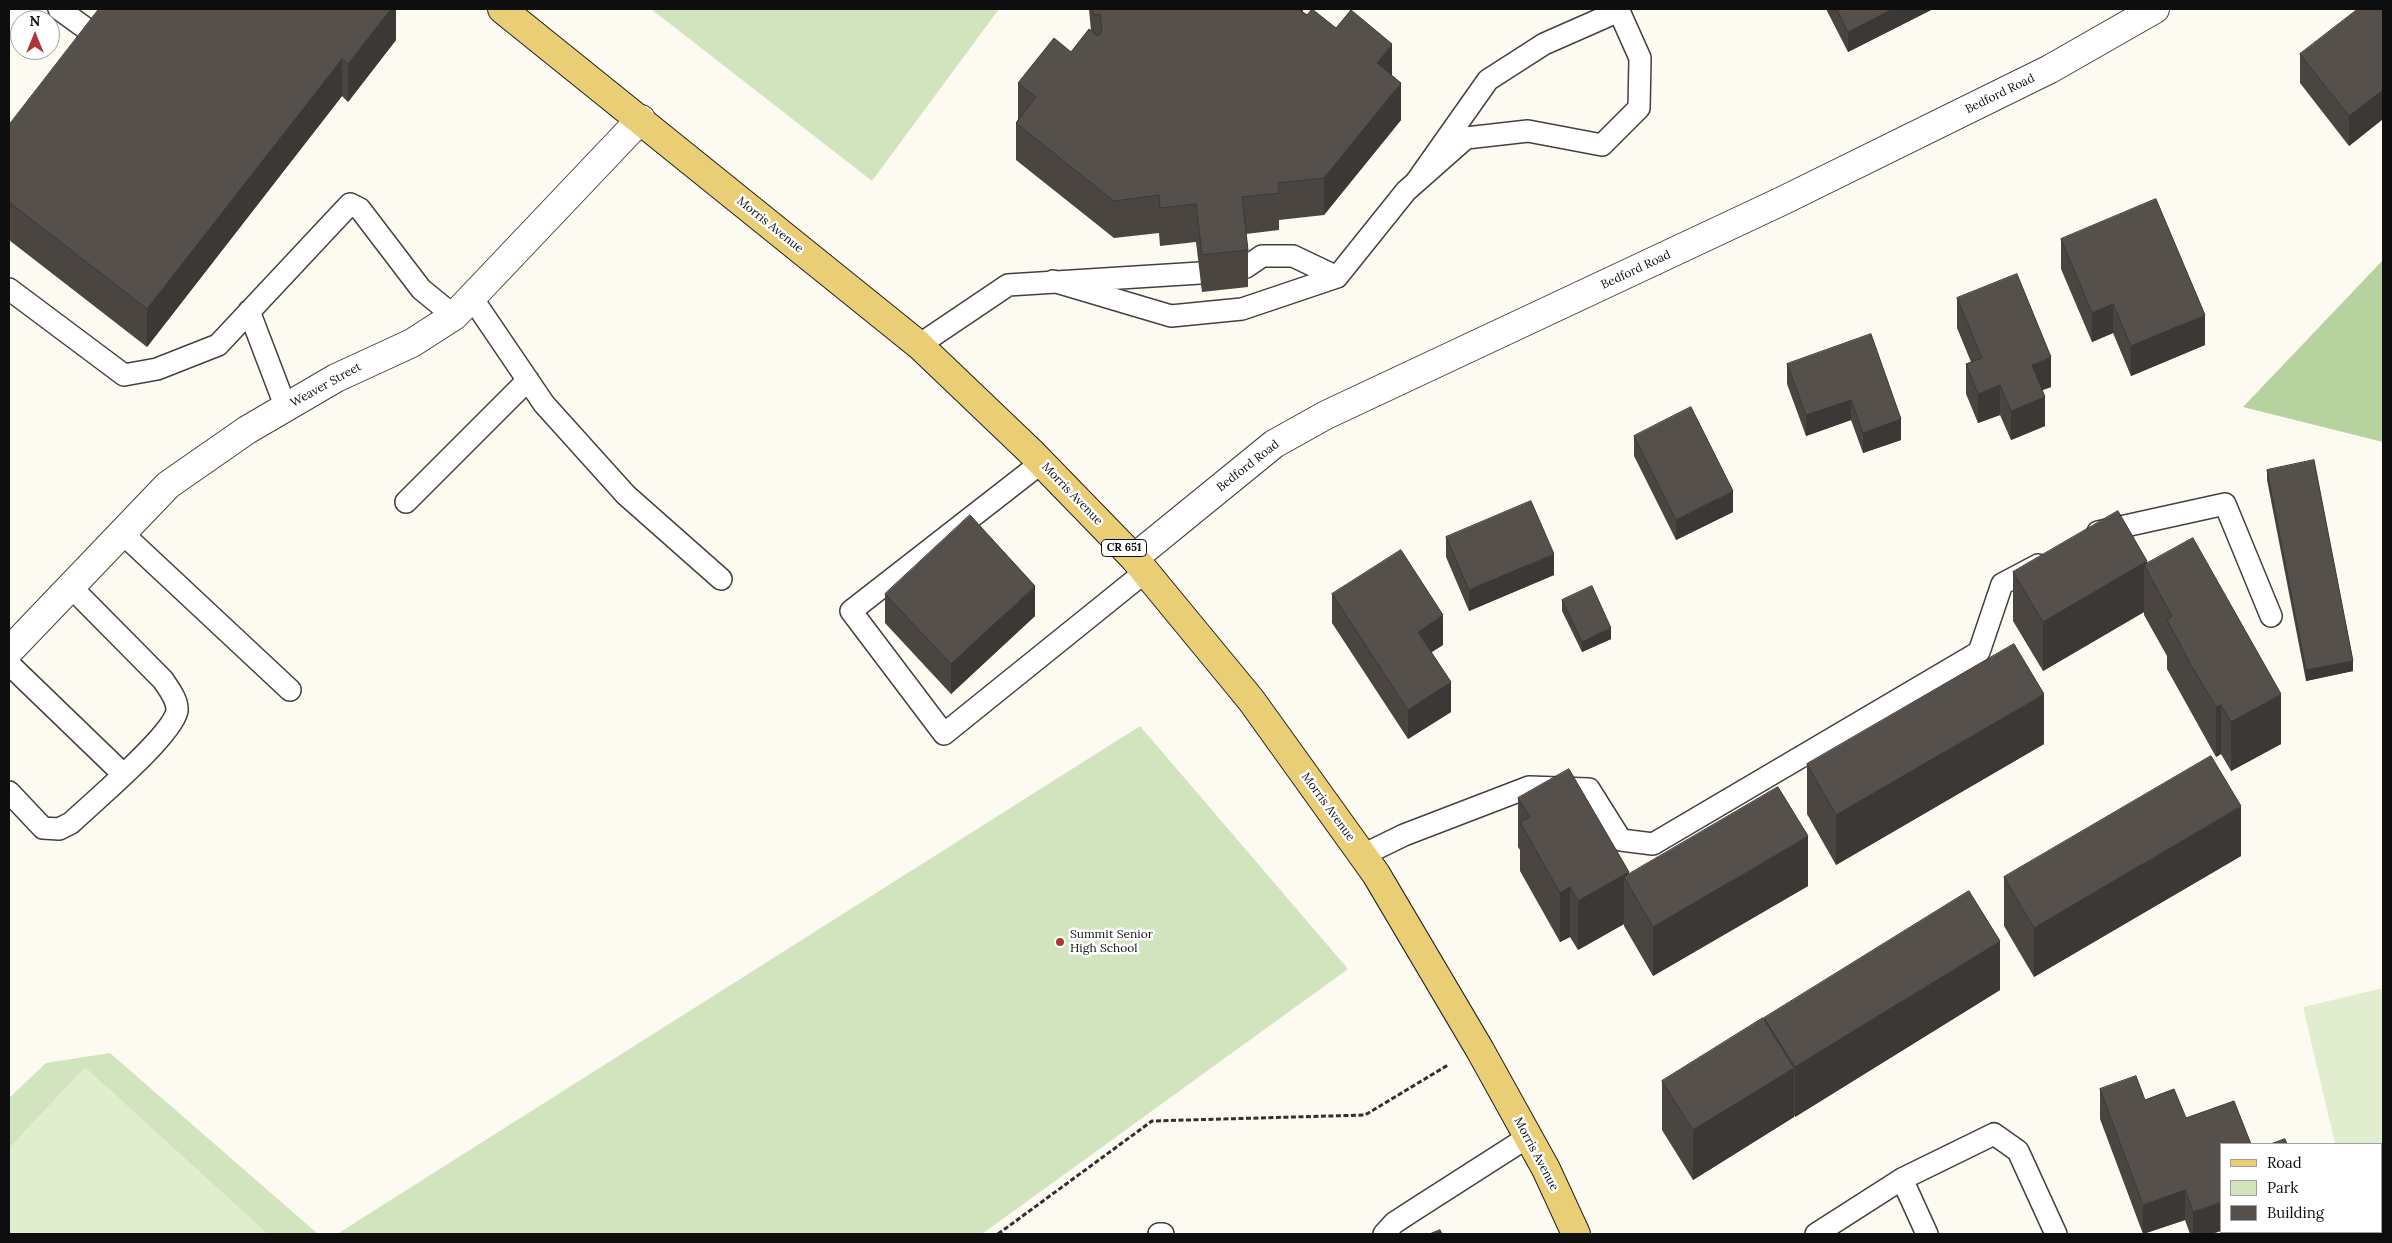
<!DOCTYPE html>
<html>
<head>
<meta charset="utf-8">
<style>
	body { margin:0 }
	#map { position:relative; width:2392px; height:1243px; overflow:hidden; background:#fdfbf1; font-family:Lora,serif }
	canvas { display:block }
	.frame { position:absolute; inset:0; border:10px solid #0e0e0e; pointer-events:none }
	.legend { position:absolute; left:2220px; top:1143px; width:162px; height:90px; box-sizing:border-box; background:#fff; border:1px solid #9f9f9f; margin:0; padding:6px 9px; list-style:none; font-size:15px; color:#0e0e0e }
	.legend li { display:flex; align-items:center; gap:10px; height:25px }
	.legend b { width:25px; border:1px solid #9f9f9f }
	.north { position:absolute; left:10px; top:10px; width:50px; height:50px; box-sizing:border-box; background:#fff; border:1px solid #9f9f9f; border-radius:50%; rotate:0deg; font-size:14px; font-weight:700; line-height:20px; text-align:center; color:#0e0e0e }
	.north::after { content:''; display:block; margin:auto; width:18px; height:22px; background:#ae363a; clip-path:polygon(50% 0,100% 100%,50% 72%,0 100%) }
</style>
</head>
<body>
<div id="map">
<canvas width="2392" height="1243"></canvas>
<div class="frame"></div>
<ul class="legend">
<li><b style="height:6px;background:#e9ce76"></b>Road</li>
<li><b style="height:14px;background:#d2e4be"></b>Park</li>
<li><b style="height:14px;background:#56504c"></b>Building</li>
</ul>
<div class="north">N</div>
</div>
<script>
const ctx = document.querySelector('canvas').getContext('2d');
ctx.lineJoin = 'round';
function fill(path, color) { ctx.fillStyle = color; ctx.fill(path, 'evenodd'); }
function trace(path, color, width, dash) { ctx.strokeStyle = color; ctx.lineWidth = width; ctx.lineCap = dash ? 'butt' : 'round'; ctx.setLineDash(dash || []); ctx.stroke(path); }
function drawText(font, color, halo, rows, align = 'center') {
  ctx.font = font + ' Lora,serif'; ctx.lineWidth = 5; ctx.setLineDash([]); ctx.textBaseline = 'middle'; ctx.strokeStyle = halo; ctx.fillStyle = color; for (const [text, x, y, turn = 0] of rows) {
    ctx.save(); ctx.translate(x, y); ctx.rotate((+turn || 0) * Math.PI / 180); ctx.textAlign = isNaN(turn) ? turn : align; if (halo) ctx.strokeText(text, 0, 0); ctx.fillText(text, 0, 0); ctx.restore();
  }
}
const green = new Path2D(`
	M651,9H999L872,181Z
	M1140,726L1348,969L982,1234H337Z
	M110,1053L318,1234H9V1098L46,1063Z`);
const forest = new Path2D(`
	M2383,260V442L2243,407Z`);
const pitch = new Path2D(`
	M2383,988V1226L2381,1227V1144H2335L2303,1007Z
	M85,1067L268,1234H9V1148Z`);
const path = new Path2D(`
	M998,1234L1152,1121L1365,1115L1448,1065`);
const lane = new Path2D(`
	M59,9L88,30
	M1246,267L1262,256H1293L1337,277
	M1053,281L1171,316L1242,309L1337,277L1406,191L1466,138L1528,131L1602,145L1639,108L1640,58L1619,11L1544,44L1488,80L1416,182
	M9,289L124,375L157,369L218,345L350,204L360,209L421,289L454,316
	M472,298L544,404L626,495L721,579
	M249,311L286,408
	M919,345L1008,285L1200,273
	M1041,463L851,611L944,734L1145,572
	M406,502L528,380
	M2098,532L2225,504L2271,616
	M122,533L290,690
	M9,664L123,774
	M9,792L43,828L59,829L71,823C93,802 172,736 177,711C178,700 169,689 163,680L70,586
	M1363,855L1404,835L1529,787L1589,789L1621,840L1653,844L1979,652L2002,584L2038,565
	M1902,1179L1927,1234
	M1159,1234H1163
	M1384,1234L1394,1223L1414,1210L1528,1137
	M1816,1234L1902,1179L1994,1134L2018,1151L2056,1234`);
const street = new Path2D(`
	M1134,558L1274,444L1326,415L1782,201L2050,69L2155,9
	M9,651L168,485L247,430L336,378L412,343L454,316L641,119`);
const primary = new Path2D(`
	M502,9L919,345L1030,451L1134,558L1251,700L1376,874L1480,1050L1546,1169L1576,1234`);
const wall = new Path2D(`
	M396,9V40L348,102L342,96L147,347L9,240V125Z
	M1089,9H1303V12L1392,76L1401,120L1324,215L1279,220V230L1246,234L1248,250V287L1202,292L1196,242L1160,246L1159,233L1114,238L1016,160V123L1018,119V83L1071,52L1091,31Z
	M1826,9H1933L1848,52Z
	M2383,9V119L2349,146L2300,83V54Z
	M2061,239L2205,345L2131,376L2113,333L2092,342L2061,269Z
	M1957,298L2051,387L2042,390L2045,426L2011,440L2000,415L1978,423L1966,394V364L1971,362L1957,328Z
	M1787,364L1901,419V440L1863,453L1851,420L1806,436L1787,384Z
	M1634,436L1733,512L1676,540L1634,456Z
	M2267,470L2353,671L2306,681L2267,480Z
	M1446,537L1554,575L1469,611L1446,557Z
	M2147,563L2281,744L2231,771L2221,754L2216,757L2167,669V656L2144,615V612L2043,671L2013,621V572Z
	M885,594L1035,616L951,694L885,623Z
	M1332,594L1443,645L1431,652L1451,712L1408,739L1332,623Z
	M1562,600L1611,639L1582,652L1562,611Z
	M2044,744L1836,865L1807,814V764Z
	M1518,798L1629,874L1808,886L1653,976L1624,926V924L1578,950L1570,937L1560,942L1520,871V850L1518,847Z
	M2241,856L2034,977L2004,926V877Z
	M2000,990L1795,1117L1794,1115V1117L1693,1180L1662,1130V1081L1764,1020V1018Z
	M2100,1089L2145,1100L2212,1234H2190L2185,1220L2143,1234L2100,1119Z`);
const shadedWall = new Path2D(`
	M391,9H396V40L348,102V64Z
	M1893,9H1933L1848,52V32Z
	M1392,44V81L1377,63Z
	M342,59V96L147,347V309Z
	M1401,83V120L1324,215V178Z
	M2383,90V119L2349,146V116Z
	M2113,304V333L2092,342V313Z
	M2205,315V345L2131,376V346Z
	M2051,357V387L2032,394V365Z
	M2000,385V415L1978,423V394Z
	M2045,397V426L2011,440V411Z
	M1851,400V420L1806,436V415Z
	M1901,419V440L1863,453V433Z
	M1733,491V512L1676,540V520Z
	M1554,554V575L1469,611V590Z
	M2147,561V572L2144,565V612L2043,671V622Z
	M1035,586V616L951,694V664Z
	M1443,615V645L1418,661V632Z
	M1611,628V639L1582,652V642Z
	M2353,661V671L2306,681V670Z
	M1451,682V712L1408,739V710Z
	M2044,694V744L1836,865V815Z
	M2281,694V744L2231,771V722Z
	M2221,705V754L2216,757V707Z
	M2241,806V856L2034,977V928Z
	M1808,836V886L1653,976V927Z
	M1629,872V885L1624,877V924L1578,950V901Z
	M1570,887V937L1560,942V893Z
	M2000,941V990L1795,1117V1067Z
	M1794,1068V1117L1693,1180V1130Z
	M2185,1190V1220L2143,1234V1205Z
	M2221,1202V1231L2212,1234H2193V1212Z`);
const building = new Path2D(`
	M99,9H391L348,64L342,59L147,309L9,202V125Z
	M1093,9H1300V10L1307,15L1312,9L1336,28L1351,10L1392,44L1377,63L1401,83L1324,178L1278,183L1279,193L1242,197L1248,250L1202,255L1196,204L1160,208L1159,195L1114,201L1016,123L1036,97L1018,83L1054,38L1071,52L1089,29L1098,36L1102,31L1100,14L1094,15Z
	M1837,9H1893L1848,32Z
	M2358,9H2383V90L2349,116L2300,54Z
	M2156,199L2205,315L2131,346L2113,304L2092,313L2061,239Z
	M2017,274L2051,357L2032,365L2045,397L2011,411L2000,385L1978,394L1966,364L1982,358L1957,298Z
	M1871,334L1901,419L1863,433L1851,400L1806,415L1787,364Z
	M1691,407L1733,491L1676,520L1634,436Z
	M2314,460L2353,661L2306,670L2267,470Z
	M1531,501L1554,554L1469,590L1446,537Z
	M2118,511L2147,561L2043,622L2013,572Z
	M970,515L1035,586L951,664L885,594Z
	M2193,538L2281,694L2231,722L2221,705L2216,707L2191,665L2167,620L2172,616L2144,565Z
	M1401,550L1443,615L1418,632L1451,682L1408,710L1332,594Z
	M1592,586L1611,628L1582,642L1562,600Z
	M2014,644L2044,694L1836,815L1807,764Z
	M2211,756L2241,806L2034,928L2004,877Z
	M1569,769L1629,872L1578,901L1570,887L1560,893L1520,822L1530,817L1518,798Z
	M1778,787L1808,836L1653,927L1624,877Z
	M1969,891L2000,941L1795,1067L1764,1018Z
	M1763,1018L1794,1068L1693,1130L1662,1081Z
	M2136,1076L2145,1100L2174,1089L2186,1118L2234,1101L2251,1144H2221V1202L2193,1212L2185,1190L2143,1205L2100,1089Z
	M2285,1139L2287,1144H2271Z
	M1440,1230L1442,1234H1430Z`);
const markers = [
	[1060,942,5,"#ae363a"]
];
const shields = [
	[1124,548,45]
];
const shieldNames = [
	["CR 651",1124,548]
];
const streetNames = [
	["Bedford Road",2000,94,-26],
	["Morris Avenue",770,225,39],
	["Bedford Road",1636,270,-25],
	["Weaver Street",326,385,-29],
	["Bedford Road",1248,466,-38],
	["Morris Avenue",1072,494,46],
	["Morris Avenue",1328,807,54],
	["Morris Avenue",1536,1154,62]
];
const poiNames = [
	["Summit Senior",1070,935],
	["High School",1070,949]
];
fill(green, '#d2e4be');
fill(forest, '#b6d39f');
fill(pitch, '#e2edcf');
trace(lane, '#414141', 24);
trace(street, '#414141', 30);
trace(primary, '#1f1f1f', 30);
trace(path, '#303030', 3, [5, 2.5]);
trace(lane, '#fff', 21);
trace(street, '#fff', 28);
trace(primary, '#e9ce76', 28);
fill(wall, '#4a4541');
fill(shadedWall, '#3c3835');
fill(building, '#56504c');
trace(building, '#3c3835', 1);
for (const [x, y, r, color] of markers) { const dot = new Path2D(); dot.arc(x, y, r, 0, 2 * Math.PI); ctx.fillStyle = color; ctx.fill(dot); trace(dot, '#fff', 2); }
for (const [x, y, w] of shields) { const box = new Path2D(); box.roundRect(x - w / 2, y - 8.5, w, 17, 4); ctx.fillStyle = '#fff'; ctx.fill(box); trace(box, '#0e0e0e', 1); }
drawText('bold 11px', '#0e0e0e', null, shieldNames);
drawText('12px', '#0e0e0e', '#fff', streetNames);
drawText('12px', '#0e0e0e', '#fff', poiNames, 'left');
</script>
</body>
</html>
